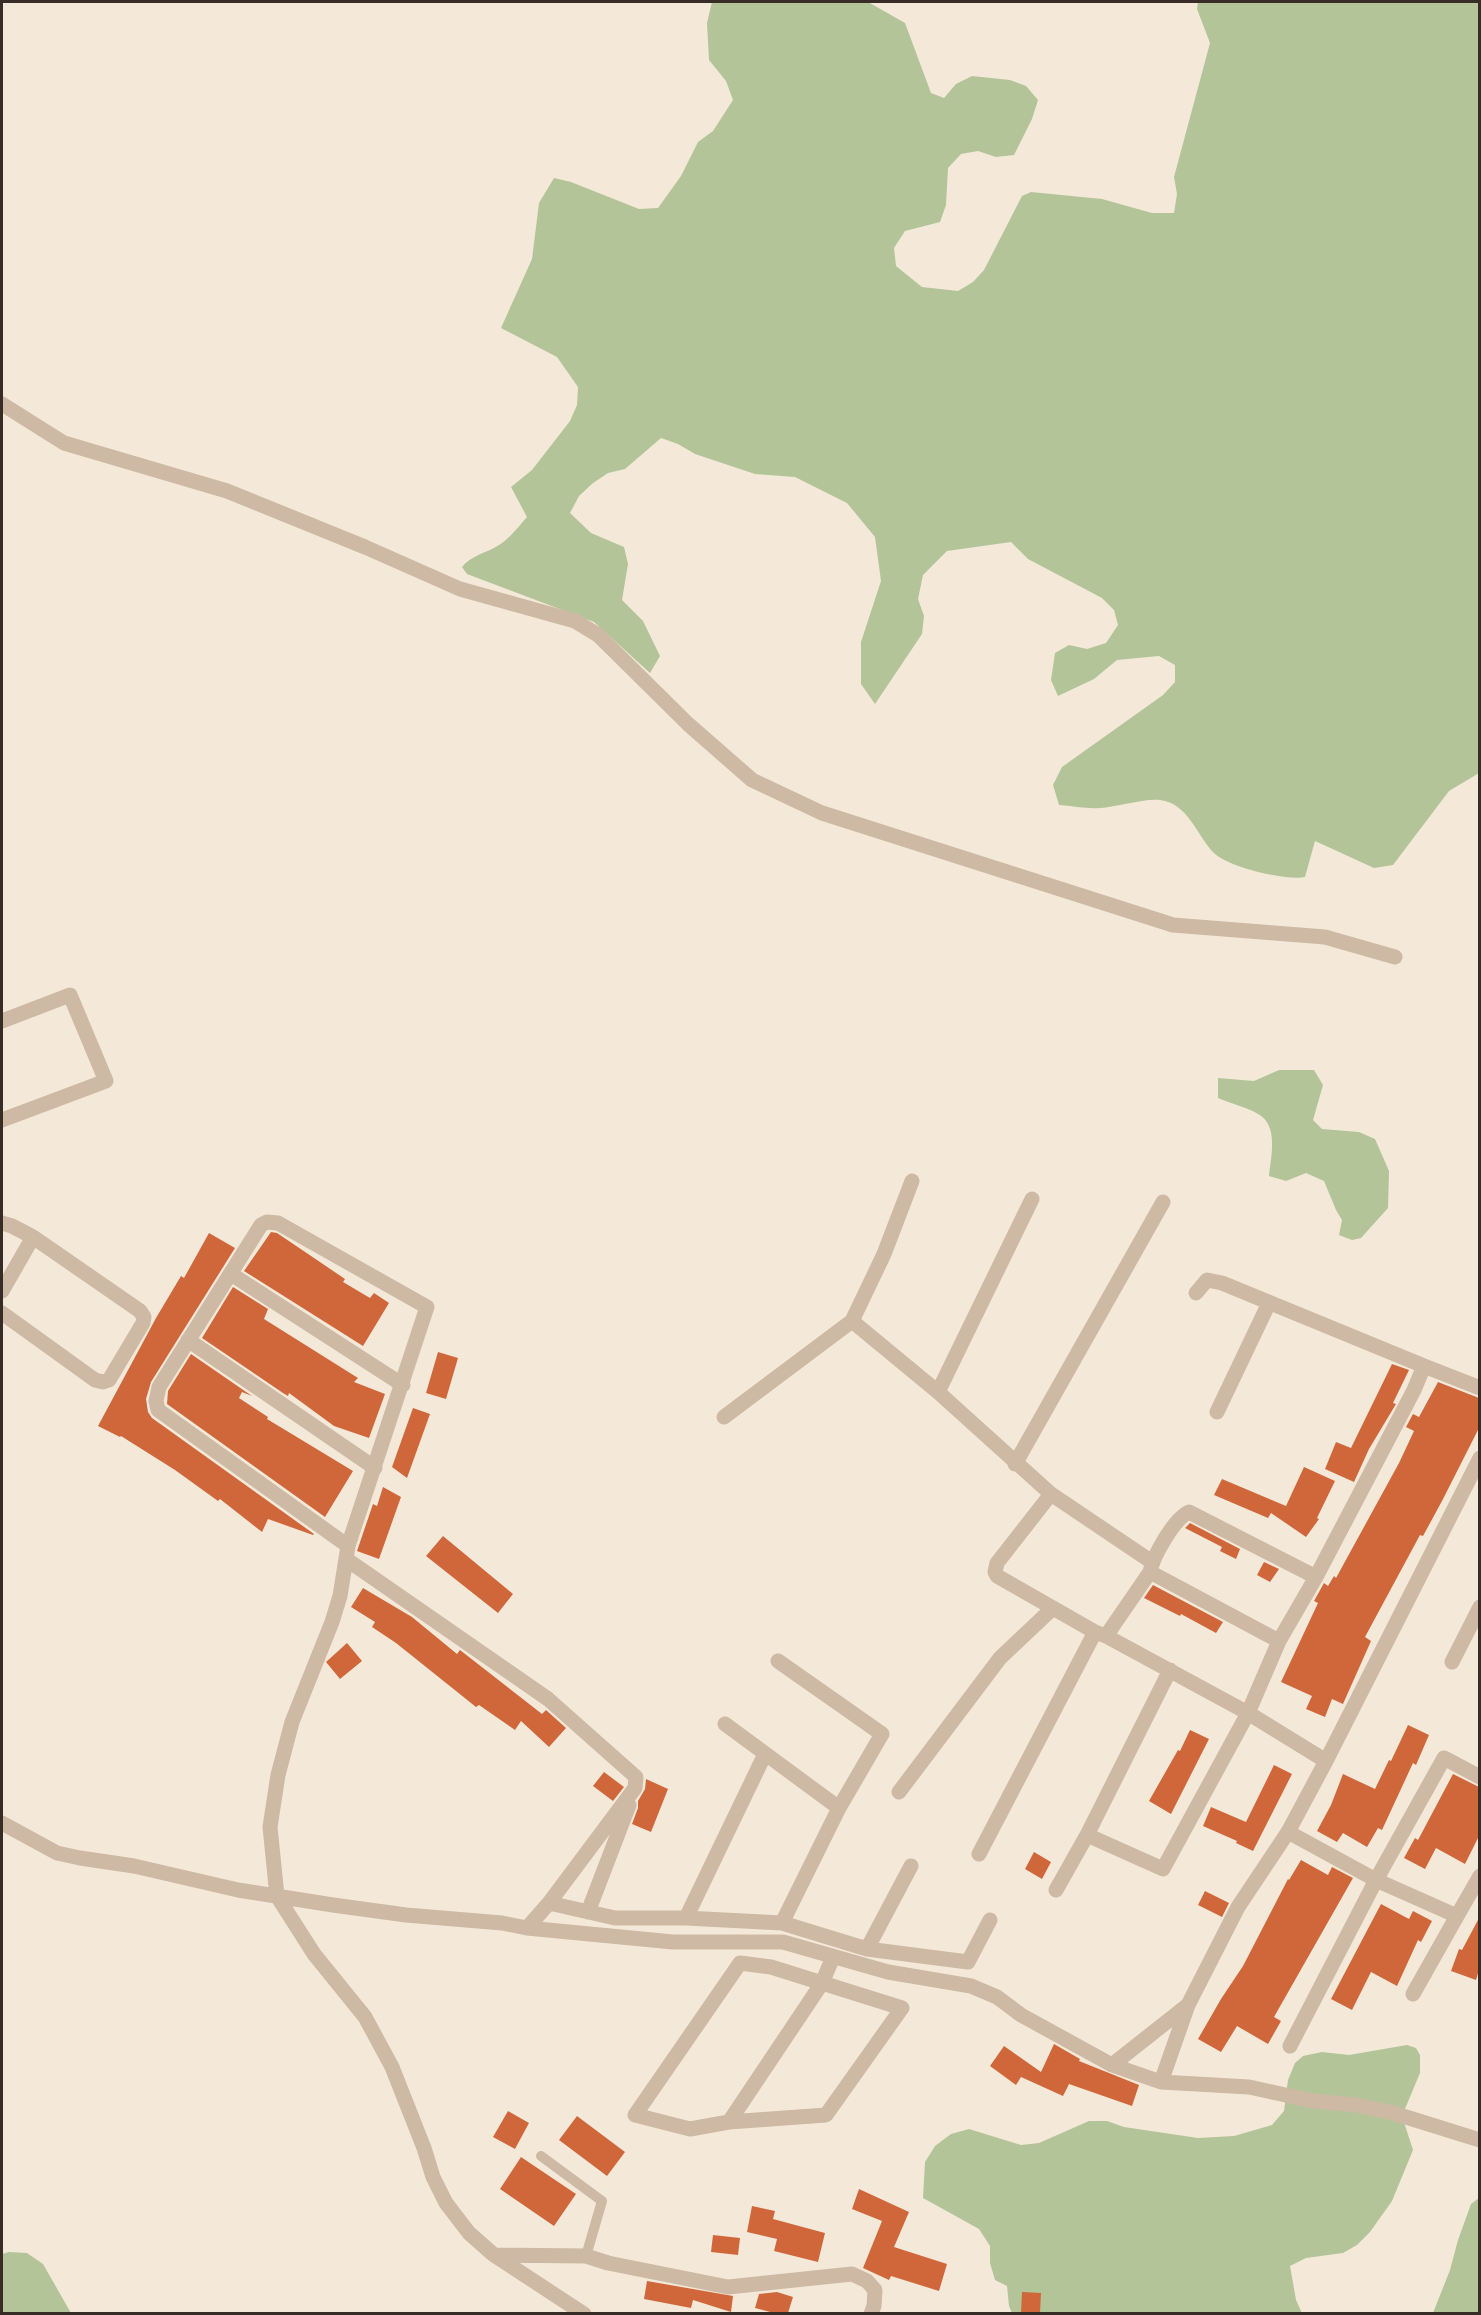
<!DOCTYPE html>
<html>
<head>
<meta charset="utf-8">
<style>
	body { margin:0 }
	#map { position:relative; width:1481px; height:2315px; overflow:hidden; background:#f4e9d9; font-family:Overpass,sans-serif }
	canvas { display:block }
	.frame { position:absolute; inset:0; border:3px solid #382d26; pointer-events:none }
</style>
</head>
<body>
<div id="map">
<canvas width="1481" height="2315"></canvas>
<div class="frame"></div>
</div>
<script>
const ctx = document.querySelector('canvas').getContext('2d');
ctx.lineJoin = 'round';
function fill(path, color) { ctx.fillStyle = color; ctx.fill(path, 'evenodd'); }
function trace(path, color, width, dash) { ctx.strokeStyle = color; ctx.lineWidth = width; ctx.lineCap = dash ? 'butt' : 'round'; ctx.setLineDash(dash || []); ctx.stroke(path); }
const green = new Path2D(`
	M712,2H868L905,23L931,93L944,98L956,84L972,76L1010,80L1026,86L1038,100L1032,119L1014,155L996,157L978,151L961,154L948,168L946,205L940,222L905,231L894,248L896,266L922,287L958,291L973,282L984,270L1022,196L1031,192L1102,199L1152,213H1174L1177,194L1174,177L1210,43L1197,9L1198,2H1479V773L1449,791L1393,865L1374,868L1315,841L1305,877C1287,881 1227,867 1214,853C1197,836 1188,803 1160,800C1145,798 1117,807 1100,808C1087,809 1073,806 1059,805L1053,785L1062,767L1163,695L1175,682V665L1159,656L1117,660L1094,679L1058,696L1051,680L1055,653L1069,645L1087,649L1106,643L1118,625L1114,610L1102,598L1028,559L1011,542L947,551L923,575L918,599L924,616L922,634L875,704L861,684V642L881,581L875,537L847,503L795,477L755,474L695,454L678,444L661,438L625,469L608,473L593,483L579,496L570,513L591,533L624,547L628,564L622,600L643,621L660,656L650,673L594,622L467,574L462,567C471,555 487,553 499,545C510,538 519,526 527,517L511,487L532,470L570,421L577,405L578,387L557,357L501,328L532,259L539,203L554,178L571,182L639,209L658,208L681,176L698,142L713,131L733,100L726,81L709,60L707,23Z
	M1279,1070H1314L1323,1085L1313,1120L1322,1129L1359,1132L1375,1139L1389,1171L1388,1208L1361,1238L1352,1240L1339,1235L1342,1220L1336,1210L1324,1181L1306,1173L1286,1181L1269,1176C1271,1157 1279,1125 1258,1114C1247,1107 1231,1104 1218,1098V1078L1254,1081Z
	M1407,2045L1416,2048L1420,2055V2073L1402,2116L1413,2150L1392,2201L1370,2232L1357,2245L1343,2253L1306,2258L1290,2266L1296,2300L1302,2313H1012L1009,2306L1007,2286L995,2280L990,2263V2246L979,2229L923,2198L925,2162L935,2146L951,2134L969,2129L1021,2145L1039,2143L1089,2121H1107L1124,2127L1198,2138L1234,2136L1272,2125L1284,2111L1288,2080L1295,2063L1303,2056L1322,2052L1349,2055Z
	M1479,2198V2313H1433L1450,2270L1458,2240L1471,2204Z
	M9,2252L27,2253L43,2264L71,2313H2V2254Z`);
const building = new Path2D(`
	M271,1232L277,1233L317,1260L345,1279L343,1282L370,1298L374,1293L389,1303L363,1346L244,1271Z
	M209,1233L235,1248L151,1382L146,1399L148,1412L152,1418L314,1534L313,1535L268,1519L262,1532L220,1499L218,1501L175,1470L121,1436L120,1437L98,1426L156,1318L181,1276L184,1278Z
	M233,1287L268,1309L264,1319L358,1378L354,1382L385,1394L369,1438L334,1426L289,1393L288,1396L283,1393L202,1338Z
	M438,1352L458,1358L446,1399L426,1393Z
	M191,1354L252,1396L242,1392L239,1398L268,1417L267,1419L353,1471L325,1517L167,1404L168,1391Z
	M1392,1364L1409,1370L1393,1403L1396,1404L1369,1449L1354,1482L1325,1469L1336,1442L1351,1448Z
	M1438,1382L1479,1398V1428L1442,1501L1423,1536L1420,1535L1365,1637L1371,1641L1343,1704L1332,1699L1325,1717L1306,1709L1312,1696L1281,1682L1318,1603L1314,1601L1324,1583L1328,1586L1334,1576L1336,1578L1399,1463L1414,1431L1406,1427L1413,1414L1419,1417Z
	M413,1408L430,1414L407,1478L392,1467Z
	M1304,1467L1335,1481L1317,1518L1319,1519L1306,1537L1271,1513L1268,1518L1214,1495L1222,1479L1286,1506Z
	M383,1487L401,1497L379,1559L357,1551L373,1504L377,1506Z
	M1190,1523L1240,1549L1236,1559L1220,1551L1222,1547L1185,1528Z
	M443,1536L513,1594L498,1613L426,1556Z
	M1264,1562L1279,1569L1270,1582L1257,1575Z
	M1153,1585L1223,1622L1216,1633L1181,1614L1180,1616L1144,1598Z
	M363,1588L412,1617L457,1654L460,1650L542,1714L546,1710L566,1728L549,1747L521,1721L515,1730L479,1705L476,1707L396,1643L372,1627L375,1622L351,1607Z
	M347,1643L362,1661L340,1679L326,1662Z
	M1408,1725L1429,1735L1416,1765L1413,1763L1382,1830L1378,1828L1367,1847L1343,1833L1337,1842L1317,1831L1331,1805L1343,1774L1375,1789L1389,1760L1391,1761Z
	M1190,1730L1209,1739L1171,1814L1149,1801L1178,1750L1180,1751Z
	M1274,1765L1292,1774L1253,1851L1236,1843L1237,1841L1203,1826L1211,1807L1246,1822Z
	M604,1772L624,1787L613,1801L593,1786Z
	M1453,1774L1479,1787V1836L1465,1864L1436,1848L1425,1869L1404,1858L1415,1838L1418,1840Z
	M646,1779L668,1789L651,1832L632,1824L638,1808V1801L645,1789Z
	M1034,1852L1051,1862L1042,1879L1025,1869Z
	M1301,1860L1328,1875L1332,1867L1353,1878L1274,2017L1281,2021L1268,2044L1237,2026L1221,2052L1198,2039L1221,1999L1243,1966L1288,1879L1289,1880Z
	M1205,1891L1229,1903L1222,1917L1198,1905Z
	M1381,1904L1409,1919L1413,1911L1432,1921L1421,1942L1418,1940L1397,1986L1371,1972L1352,2010L1331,1999Z
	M1479,1918V1970L1476,1980L1451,1971L1459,1949L1462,1950Z
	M1054,2044L1080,2059L1079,2061L1139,2085L1132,2106L1069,2084L1063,2096L1021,2077L1016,2085L990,2066L1004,2046L1041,2072Z
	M508,2111L529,2123L515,2149L493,2137Z
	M577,2116L625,2152L607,2176L559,2140Z
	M521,2157L576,2194L554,2226L500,2189Z
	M859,2189L909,2212L894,2247L947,2264L939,2291L891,2276L889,2280L863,2268L882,2221L852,2209Z
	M752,2206L775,2211L773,2219L825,2233L818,2262L774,2251L777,2239L747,2232Z
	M713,2235L740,2238L738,2255L711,2252Z
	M647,2281L733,2296L731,2312L693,2300L691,2308L644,2299Z
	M777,2292L793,2297L788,2313H774L755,2308L759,2294Z
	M1022,2292L1041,2293L1040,2313H1021Z`);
const lane = new Path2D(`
	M541,2156L602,2201L586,2256`);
const street = new Path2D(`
	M2,404L64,443L227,491L365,547L460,589L575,621L598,635L688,724L752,780L822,813L1173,925L1325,937L1395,957
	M2,1021L70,995L106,1081L2,1120
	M912,1181L884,1254L852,1321L938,1392L1051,1494L1152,1562
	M2,1223L12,1226L33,1237L140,1311L144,1317L143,1323L109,1380L103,1382L95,1380L2,1313
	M231,1274L403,1385
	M2,1291L33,1237
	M1196,1293L1207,1280L1222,1283L1424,1366L1414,1390L1316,1577L1279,1641L1248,1713L1326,1761
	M188,1340L375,1468
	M1424,1366L1480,1388
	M938,1392L1032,1199
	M1217,1412L1269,1303
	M724,1417L852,1321
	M1015,1464L1163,1202
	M1051,1494L997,1563L995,1572L997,1576L1095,1632L1106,1636L1248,1713L1163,1869L1087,1835L1170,1670
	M348,1546L158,1410L156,1401L159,1387L261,1225L267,1222L278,1223L427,1307L348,1546L340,1596L332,1622L292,1722L278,1775L270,1827L277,1896L314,1954L365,2017L392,2067L424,2148L433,2177L446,2203L469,2233L494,2255L584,2314
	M346,1559L548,1699L636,1777L635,1788L549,1903L527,1928
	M1150,1572L1279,1641
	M1106,1636L1150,1572C1153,1556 1174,1519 1189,1512L1316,1577
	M778,1661L882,1734L839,1808
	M1452,1662L1480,1607
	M725,1724L839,1808L782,1923
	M899,1792L1000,1658L1053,1608
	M2,1823L57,1853L80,1858L134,1866L238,1890L333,1905L406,1915L502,1923L527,1928L673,1942H783L888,1972L971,1986L997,1997L1021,2015L1112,2065L1161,2082L1249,2087L1313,2101L1356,2105L1390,2112L1480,2140
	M1288,1832L1376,1880L1457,1916L1480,1876
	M979,1854L1095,1632
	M1056,1890L1087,1835
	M549,1903L615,1918H686L782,1923L867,1949L968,1962L990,1920
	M588,1912L629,1805
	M686,1918L765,1754
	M867,1949L911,1866
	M740,1963L771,1967L902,2008L826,2115L729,2122L690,2129L635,2115Z
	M1413,1994L1457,1916
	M1290,2046L1376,1880L1444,1758L1480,1777
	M1112,2065L1188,2005
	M1161,2082L1188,2005L1238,1907L1288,1832L1326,1761L1480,1458
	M729,2122L822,1983L833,1957
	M494,2255L586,2256L608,2263L728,2287L852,2274L867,2281L875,2290L874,2306L871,2314`);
fill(green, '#b3c498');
fill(building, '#d0673b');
trace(lane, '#cdb9a4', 10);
trace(street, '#cdb9a4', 15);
</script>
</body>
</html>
